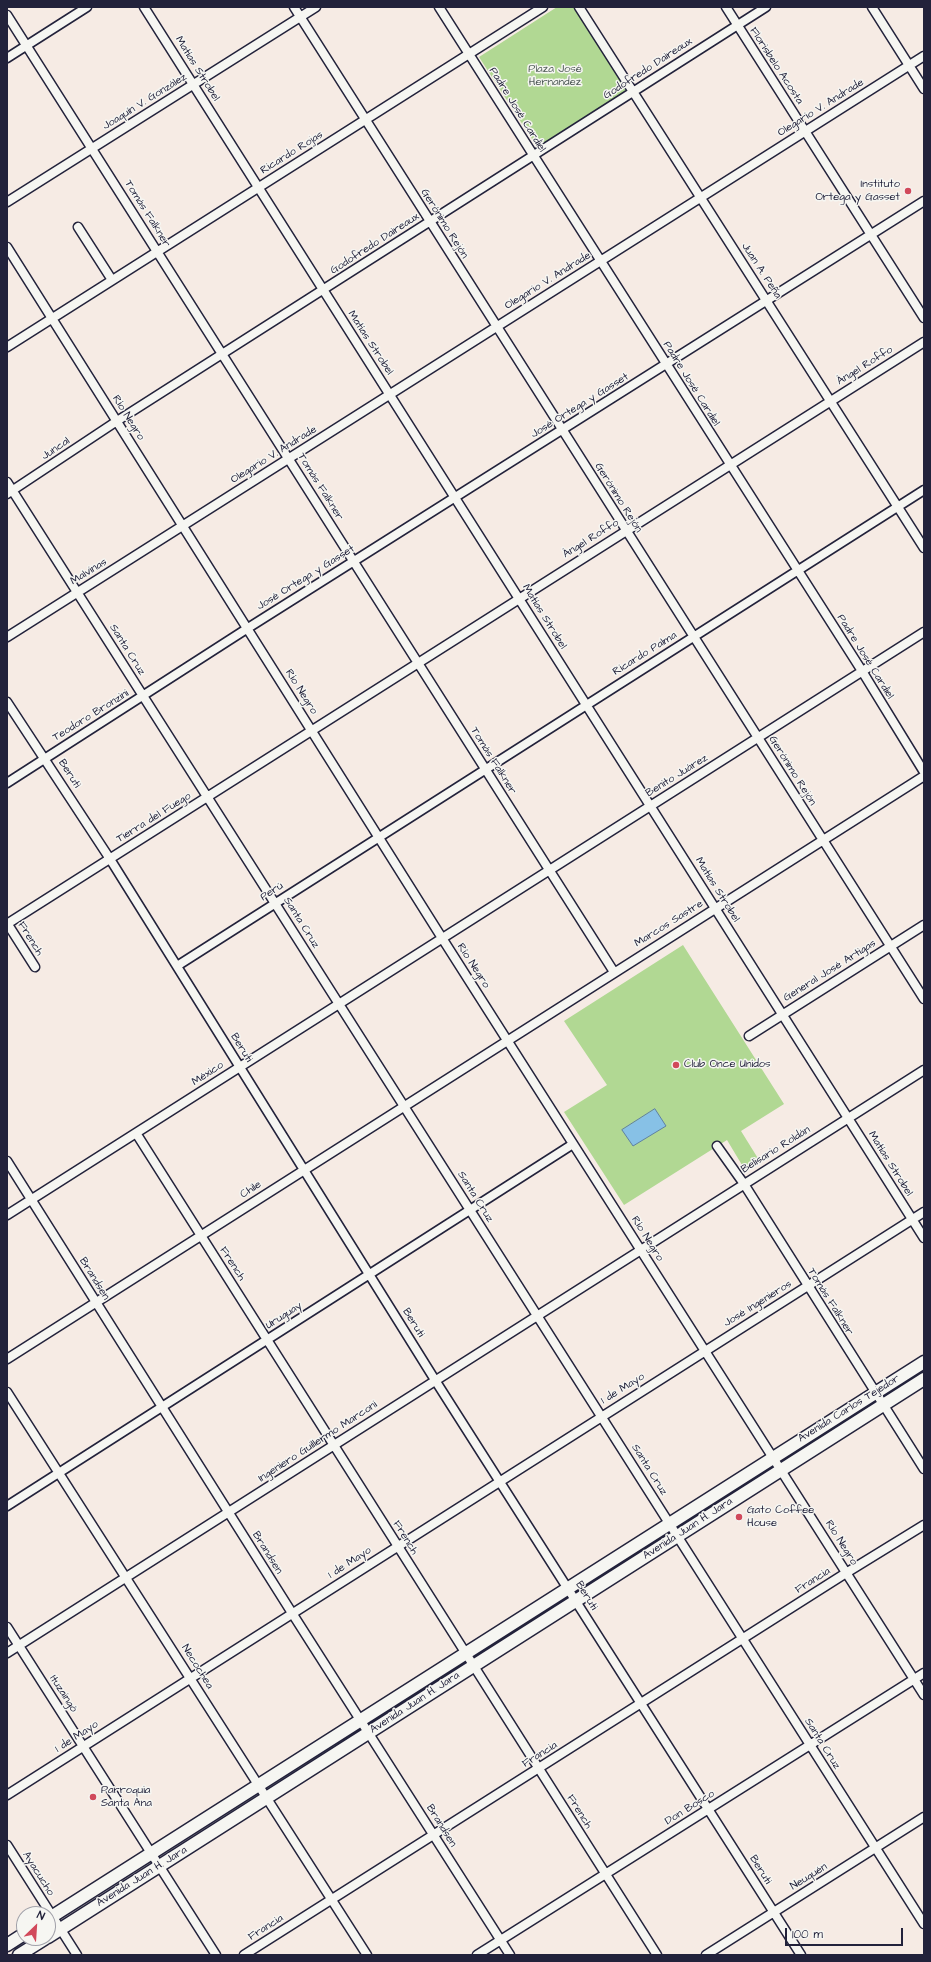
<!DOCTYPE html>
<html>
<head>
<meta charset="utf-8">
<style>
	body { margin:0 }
	#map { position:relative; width:931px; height:1962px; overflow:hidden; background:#f6ebe4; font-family:"Architects Daughter",sans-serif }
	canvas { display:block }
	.frame { position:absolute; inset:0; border:8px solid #22223b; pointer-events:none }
	.north { position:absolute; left:16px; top:1906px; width:40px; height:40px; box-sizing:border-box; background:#f6f6f2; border:1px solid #a1a1a9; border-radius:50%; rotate:25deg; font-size:11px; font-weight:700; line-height:16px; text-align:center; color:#22223b }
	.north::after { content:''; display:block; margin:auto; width:14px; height:18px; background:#d1495b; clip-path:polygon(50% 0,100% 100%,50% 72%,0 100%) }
	.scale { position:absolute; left:785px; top:1928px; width:118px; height:18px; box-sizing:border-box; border:2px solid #22223b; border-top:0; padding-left:5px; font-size:12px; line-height:14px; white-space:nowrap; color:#22223b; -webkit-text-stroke:3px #f6f6f2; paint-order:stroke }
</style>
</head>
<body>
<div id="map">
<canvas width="931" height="1962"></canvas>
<div class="frame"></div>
<div class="north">N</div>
<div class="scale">100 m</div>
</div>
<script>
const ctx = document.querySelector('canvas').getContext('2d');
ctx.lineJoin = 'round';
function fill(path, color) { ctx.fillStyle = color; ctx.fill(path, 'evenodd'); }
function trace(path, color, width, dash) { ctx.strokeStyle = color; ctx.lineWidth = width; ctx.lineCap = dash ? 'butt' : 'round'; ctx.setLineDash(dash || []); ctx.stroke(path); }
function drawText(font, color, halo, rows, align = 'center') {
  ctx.font = font + ' "Architects Daughter",sans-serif'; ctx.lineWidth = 3; ctx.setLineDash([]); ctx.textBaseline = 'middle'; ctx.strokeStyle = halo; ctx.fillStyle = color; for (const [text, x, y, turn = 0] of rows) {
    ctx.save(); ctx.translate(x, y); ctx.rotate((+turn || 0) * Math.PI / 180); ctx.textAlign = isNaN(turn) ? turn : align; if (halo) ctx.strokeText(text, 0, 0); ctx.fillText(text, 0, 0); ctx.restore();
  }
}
const green = new Path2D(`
	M557,7H575L632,95L541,153L479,57Z
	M683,945L784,1104L741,1131L759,1160L745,1170L727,1140L624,1205L564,1112L607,1085L564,1021Z`);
const water = new Path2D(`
	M655,1109L666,1126L633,1146L622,1130Z`);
const street = new Path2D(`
	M144,7L924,1238
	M294,7L924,999
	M439,7L862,671L924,772
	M579,7L924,548
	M726,7L924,318
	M872,7L924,89
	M7,15L614,972
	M7,58L87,7
	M7,202L316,7
	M78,227L112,280
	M7,247L442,938L924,1695
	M7,347L543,7
	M7,482L924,1924
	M7,494L117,421L766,7
	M7,637L924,56
	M7,702L110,859L435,1380L801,1955
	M7,783L248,628L924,201
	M7,923L35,967
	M7,924L924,342
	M177,966L924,490
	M749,1036L924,925
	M136,1133L657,1955
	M717,1146L744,1184L924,1469
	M7,1161L292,1613L510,1955
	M7,1215L924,632
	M7,1359L924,776
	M7,1392L367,1955
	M7,1506L573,1144
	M7,1627L216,1955
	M7,1653L924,1070
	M7,1795L924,1212
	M7,1845L77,1955
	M244,1955L846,1573L924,1525
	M477,1955L924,1673
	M706,1955L924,1817`);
const secondary = new Path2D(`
	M48,1919L924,1362
	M48,1937L924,1379
	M7,1945L24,1934
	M19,1955L46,1938`);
const markers = [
	[908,191,4,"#d1495b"],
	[676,1065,4,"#d1495b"],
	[739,1517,4,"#d1495b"],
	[93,1797,4,"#d1495b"]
];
const streetNames = [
	["Florisbelo Acosta",776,66,57],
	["Matías Strobel",197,69,58],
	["Godofredo Daireaux",648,69,-33],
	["Joaquín V. González",145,102,-32],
	["Olegario V. Andrade",821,108,-32],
	["Padre José Cardiel",517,110,58],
	["Ricardo Rojas",292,153,-32],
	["Tomás Falkner",147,214,58],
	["Gerónimo Rejón",444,224,58],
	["Godofredo Daireaux",375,244,-33],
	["Juan A. Peña",761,271,57],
	["Olegario V. Andrade",548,281,-32],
	["Matías Strobel",370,343,57],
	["Ángel Roffo",865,366,-32],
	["Padre José Cardiel",691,384,58],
	["José Ortega y Gasset",580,406,-32],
	["Río Negro",128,418,58],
	["Juncal",56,449,-34],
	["Olegario V. Andrade",274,455,-32],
	["Tomás Falkner",320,487,58],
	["Gerónimo Rejón",618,498,58],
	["Ángel Roffo",591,539,-32],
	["Malvinas",89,572,-32],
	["José Ortega y Gasset",306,578,-32],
	["Matías Strobel",544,617,58],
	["Santa Cruz",127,650,58],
	["Ricardo Palma",645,654,-32],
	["Padre José Cardiel",865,657,58],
	["Río Negro",301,692,58],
	["Teodoro Bronzini",91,716,-32],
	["Tomás Falkner",493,761,58],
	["Gerónimo Rejón",792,771,58],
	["Beruti",69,774,57],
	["Benito Juárez",677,776,-32],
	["Tierra del Fuego",154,818,-32],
	["Matías Strobel",717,890,58],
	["Perú",272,892,-33],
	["Santa Cruz",301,923,58],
	["Marcos Sastre",669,924,-32],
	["French",30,939,58],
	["Río Negro",473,966,57],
	["General José Artigas",830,971,-32],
	["Beruti",241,1048,58],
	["México",208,1074,-33],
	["Belisario Roldán",776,1150,-32],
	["Matías Strobel",890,1164,58],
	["Chile",251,1190,-33],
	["Santa Cruz",475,1197,58],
	["Río Negro",647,1239,58],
	["French",232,1264,57],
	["Brandsen",94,1279,58],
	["Tomás Falkner",830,1302,58],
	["José Ingenieros",758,1304,-32],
	["Uruguay",284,1316,-33],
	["Beruti",413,1323,58],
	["1 de Mayo",623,1389,-32],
	["Avenida Carlos Tejedor",849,1409,-32],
	["Ingeniero Guillermo Marconi",318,1442,-33],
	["Santa Cruz",649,1470,58],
	["Avenida Juan H. Jara",688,1529,-33],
	["French",405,1538,58],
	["Río Negro",841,1543,58],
	["Brandsen",267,1553,58],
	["1 de Mayo",350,1563,-33],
	["Francia",813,1581,-32],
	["Beruti",586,1596,58],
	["Necochea",197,1667,58],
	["Ituzaingó",63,1694,57],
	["Avenida Juan H. Jara",415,1703,-33],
	["1 de Mayo",77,1737,-33],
	["Santa Cruz",822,1744,58],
	["Francia",540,1755,-32],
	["Don Bosco",690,1808,-32],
	["French",579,1812,58],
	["Brandsen",441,1826,58],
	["Beruti",760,1870,58],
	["Ayacucho",38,1874,58],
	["Avenida Juan H. Jara",142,1877,-32],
	["Neuquén",809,1877,-32],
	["Francia",266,1928,-32]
];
const parkNames = [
	["Plaza José",555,70],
	["Hernandez",555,83]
];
const poiNames = [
	["Instituto",900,185,"right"],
	["Ortega y Gasset",900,198,"right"],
	["Club Once Unidos",684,1065],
	["Gato Coffee",747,1511],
	["House",747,1524],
	["Parroquia",101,1791],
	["Santa Ana",101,1804]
];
fill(green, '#b1d893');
fill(water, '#87c1e6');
trace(water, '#5f81a2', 1);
trace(street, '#22223b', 11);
trace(secondary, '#22223b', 15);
trace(street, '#f6f6f2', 8);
trace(secondary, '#f6f6f2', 12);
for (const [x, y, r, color] of markers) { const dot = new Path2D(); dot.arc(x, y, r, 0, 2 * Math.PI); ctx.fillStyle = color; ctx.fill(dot); trace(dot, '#f6f6f2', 1.5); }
drawText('11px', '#22223b', '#f6f6f2', streetNames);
drawText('11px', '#4d5955', '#f6f6f2', parkNames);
drawText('11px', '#22223b', '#f6f6f2', poiNames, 'left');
</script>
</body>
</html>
